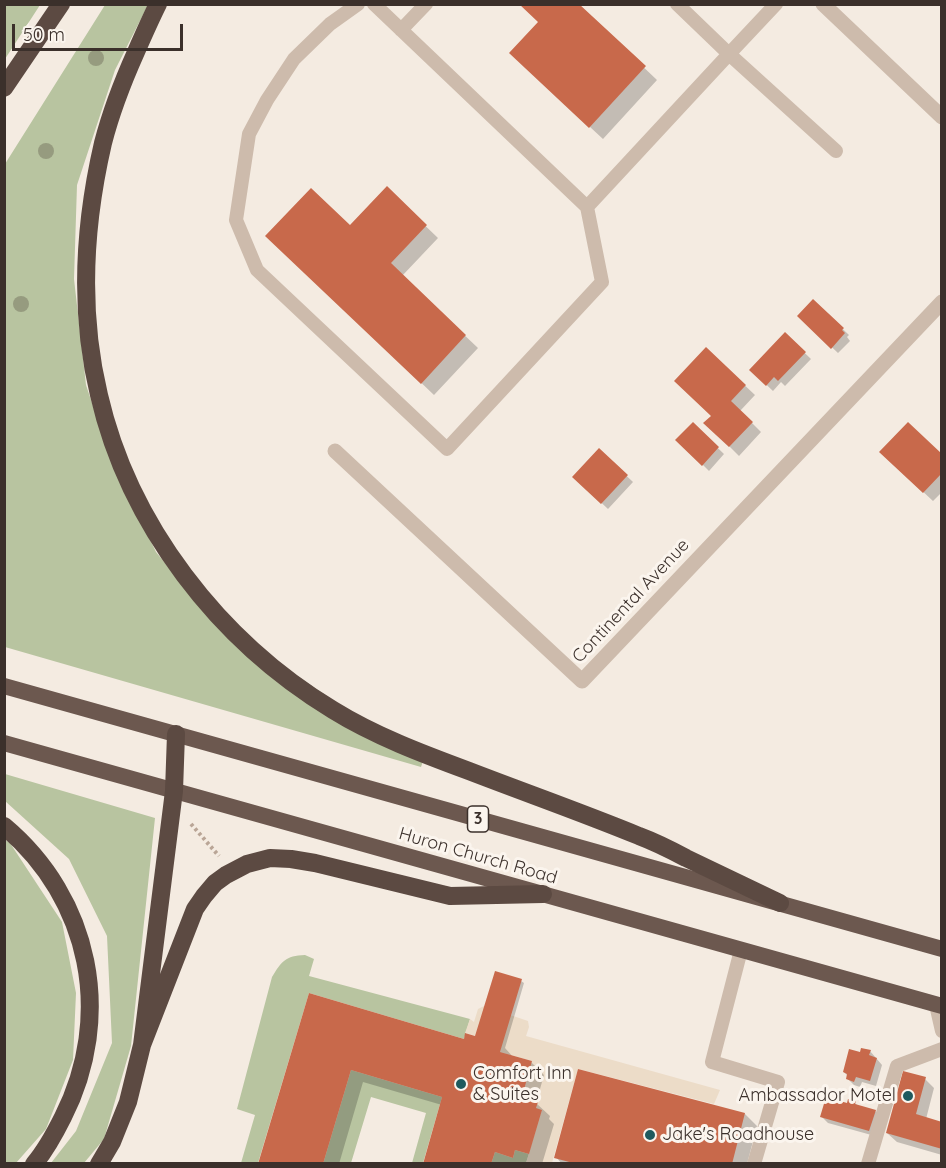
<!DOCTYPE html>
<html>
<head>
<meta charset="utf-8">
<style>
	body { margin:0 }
	#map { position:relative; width:946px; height:1168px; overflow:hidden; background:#f4ebe1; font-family:Quicksand,sans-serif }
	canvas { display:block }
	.frame { position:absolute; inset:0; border:6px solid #3b302b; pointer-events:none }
	.scale { position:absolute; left:12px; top:24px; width:171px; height:27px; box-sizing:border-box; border:3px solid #3b302b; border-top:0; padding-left:8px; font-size:18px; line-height:21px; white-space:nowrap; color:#3b302b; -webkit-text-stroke:4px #fbf5ee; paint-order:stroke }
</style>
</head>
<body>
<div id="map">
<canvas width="946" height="1168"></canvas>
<div class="frame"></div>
<div class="scale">50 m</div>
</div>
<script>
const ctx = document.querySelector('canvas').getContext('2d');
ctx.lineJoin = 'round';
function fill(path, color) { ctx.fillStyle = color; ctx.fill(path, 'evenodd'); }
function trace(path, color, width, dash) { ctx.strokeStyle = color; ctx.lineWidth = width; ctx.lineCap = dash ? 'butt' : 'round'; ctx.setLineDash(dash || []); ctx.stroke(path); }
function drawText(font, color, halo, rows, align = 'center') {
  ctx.font = font + ' Quicksand,sans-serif'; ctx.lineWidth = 6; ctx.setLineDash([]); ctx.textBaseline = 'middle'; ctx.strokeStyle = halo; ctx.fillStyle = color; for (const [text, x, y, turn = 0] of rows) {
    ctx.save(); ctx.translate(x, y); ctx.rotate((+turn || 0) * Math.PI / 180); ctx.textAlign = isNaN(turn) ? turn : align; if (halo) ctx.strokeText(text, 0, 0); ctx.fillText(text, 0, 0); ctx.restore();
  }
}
const green = new Path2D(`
	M5,4L40,5L5,59L4,5Z
	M105,5H148L115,70L77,185L74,279L86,385L111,460L156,552L207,615L423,761L421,767L5,647V164Z
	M5,774L155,818L131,1046L104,1139L84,1163H51L76,1131L112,1043L107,936L69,859L5,801Z
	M5,840L10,843L62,922L76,993L73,1060L46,1129L16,1163L5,1164Z
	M305,955L314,959L309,976L470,1019L464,1039L309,993L258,1163H241L255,1115L237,1109L272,977C282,961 285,956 305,955Z
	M351,1070L442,1097L423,1163H412L426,1113L371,1097L351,1163L323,1164Z
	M515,1150L529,1154L526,1163L491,1164L495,1152L513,1158Z`);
const plaza = new Path2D(`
	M484,1006L528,1021L529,1027L526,1036L720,1090L714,1104L578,1069L552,1163H526L542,1110L536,1108L538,1102L522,1097L532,1061L500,1052L502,1043L465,1033L470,1019L474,1022L478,1009Z`);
const shadow = new Path2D(`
	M577,4L657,80L603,139L523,65Z
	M387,189L438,238L402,276L478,348L434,395L280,248L350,227Z
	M813,301L849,335L847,337L850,341L838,353L799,316Z
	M785,334L811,359L785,386L781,382L773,391L751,370Z
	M706,349L755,395L740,411L761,432L739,456L706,423L712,416Z
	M693,424L724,454L709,471L678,440Z
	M599,450L633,482L608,509L574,477Z
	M942,456V492L933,501L890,461Z
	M521,981L524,983L505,1048L514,1058L531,1062L544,1075L536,1103L550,1116L549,1119L554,1124L542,1164L528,1162L527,1164H424L442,1105L363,1082L339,1164H260L310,995L465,1040L481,1039Z
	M870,1051L882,1065L876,1086L862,1082L860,1087L854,1085L848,1079V1076L844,1072L861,1054Z
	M925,1079L934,1088L926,1119L942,1123V1155L897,1142L887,1133Z
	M855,1103L859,1107L875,1111L881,1117L875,1136L828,1123L822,1117Z
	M745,1114L757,1126L747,1164H562L556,1157Z`);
const building = new Path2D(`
	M519,4H579L646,66L589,128L509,53L538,22Z
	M387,186L427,225L391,263L466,335L421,384L265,236L311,188L350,225Z
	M813,299L844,328L842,330L845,333L831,349L797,316Z
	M785,332L806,352L778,381L774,377L766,386L749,370Z
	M706,347L746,385L731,401L753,422L729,447L703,423L711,416L674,381Z
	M693,422L719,447L702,466L675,440Z
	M908,422L942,454V473L923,493L879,452Z
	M599,448L628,475L601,504L572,477Z
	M495,971L522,979L500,1052L532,1061L522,1097L538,1102L536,1108L542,1110L529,1154L515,1150L513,1158L495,1152L491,1164H423L442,1097L351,1070L323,1164H258L309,993L464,1039L465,1033L475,1036Z
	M861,1048L871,1050L869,1055L877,1058L870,1081L856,1077L854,1082L846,1079L847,1074L843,1072L849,1049L860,1052Z
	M578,1069L745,1113L732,1164H577L554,1158Z
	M903,1071L926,1077L916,1114L942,1122V1149L886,1133Z
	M826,1097L847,1103L848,1099L856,1101L855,1104L876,1110L869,1131L820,1117Z`);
const path = new Path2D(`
	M191,824L219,856`);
const service = new Path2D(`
	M358,4L330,24L294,59L267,100L249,134L236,220L257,270L447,449L602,282L587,207L374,4
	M776,4L729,54L836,151
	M401,30L426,4
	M587,207L729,54L677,4
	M741,950L712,1062L778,1082L754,1164
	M936,1005L942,1031
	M868,1164L897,1066L942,1049`);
const minor = new Path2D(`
	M823,4L942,117
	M335,451L582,681L942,302`);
const trunk = new Path2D(`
	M4,686L942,949
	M4,743L942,1006`);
const motorway = new Path2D(`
	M158,4C150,20 143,36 136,52C123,81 111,112 103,143C84,225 79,312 99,395C129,525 219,641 333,710C375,736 423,754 469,771C526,793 583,813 639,836C655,842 671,850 686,858C717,873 749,888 780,903
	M4,88L61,4
	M4,826C91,899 114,1016 63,1117C55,1133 46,1150 34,1164
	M142,1045L195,909L204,896L215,883L226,875L247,864L270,858L291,859L315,863L450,896L543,894
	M99,1164L112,1142L128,1102L142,1045L174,791L176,734`);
const trees = [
	[96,58],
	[46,151],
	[21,304]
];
const markers = [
	[461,1084,6,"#1f5a5e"],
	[908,1096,6,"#1f5a5e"],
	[650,1135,6,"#1f5a5e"]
];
const shields = [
	[478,819,21]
];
const shieldNames = [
	["3",478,819]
];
const streetNames = [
	["Continental Avenue",631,601,-47],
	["Huron Church Road",478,856,16]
];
const poiNames = [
	["Comfort Inn",473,1074],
	["& Suites",473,1095],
	["Ambassador Motel",896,1096,"right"],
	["Jake's Roadhouse",662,1135]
];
fill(green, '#b8c4a0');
fill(plaza, '#ecdcc8');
fill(shadow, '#0003');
fill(building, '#c8694b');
trace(path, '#b9a596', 4, [3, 3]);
trace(service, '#cdbbac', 14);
trace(minor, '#cdbbac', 15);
trace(trunk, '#6c584f', 16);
trace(motorway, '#5c4a42', 18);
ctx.fillStyle = '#969b7f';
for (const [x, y] of trees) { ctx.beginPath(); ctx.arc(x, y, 8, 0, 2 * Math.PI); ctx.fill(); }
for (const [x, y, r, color] of markers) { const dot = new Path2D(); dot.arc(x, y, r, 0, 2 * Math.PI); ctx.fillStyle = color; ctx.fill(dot); trace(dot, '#fbf5ee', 2); }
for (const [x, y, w] of shields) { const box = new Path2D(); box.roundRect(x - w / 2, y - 13, w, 26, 4.5); ctx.fillStyle = '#fbf5ee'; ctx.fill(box); trace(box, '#3b302b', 1.5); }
drawText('bold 16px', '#3b302b', null, shieldNames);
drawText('18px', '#3b302b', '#fbf5ee', streetNames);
drawText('18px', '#3b302b', '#fbf5ee', poiNames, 'left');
</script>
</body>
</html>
